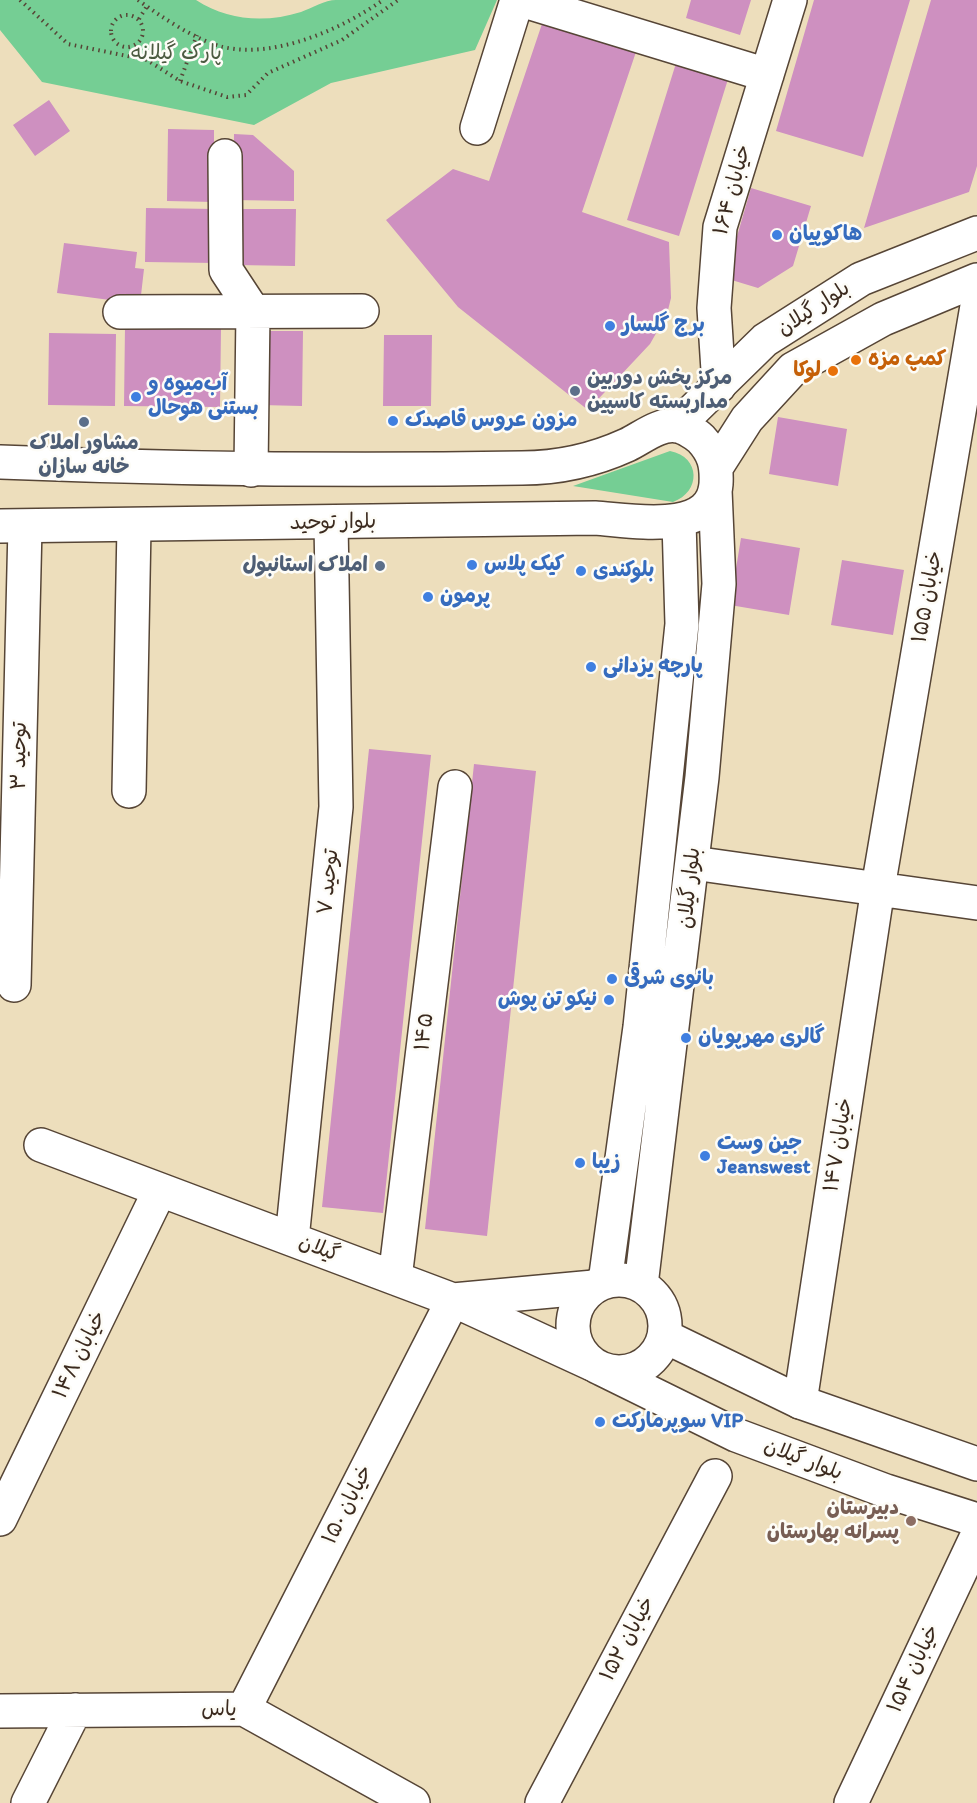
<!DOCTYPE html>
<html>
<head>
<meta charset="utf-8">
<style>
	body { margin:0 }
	canvas { display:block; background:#eddebc }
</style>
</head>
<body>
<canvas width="977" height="1803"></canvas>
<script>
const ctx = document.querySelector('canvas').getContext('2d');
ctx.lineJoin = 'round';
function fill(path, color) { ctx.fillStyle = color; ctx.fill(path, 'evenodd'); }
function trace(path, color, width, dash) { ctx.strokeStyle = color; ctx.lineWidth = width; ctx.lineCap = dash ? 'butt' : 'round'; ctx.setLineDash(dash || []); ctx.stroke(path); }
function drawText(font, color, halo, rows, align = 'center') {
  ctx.font = font + ' Itim,"Playpen Sans Arabic",sans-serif'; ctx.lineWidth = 5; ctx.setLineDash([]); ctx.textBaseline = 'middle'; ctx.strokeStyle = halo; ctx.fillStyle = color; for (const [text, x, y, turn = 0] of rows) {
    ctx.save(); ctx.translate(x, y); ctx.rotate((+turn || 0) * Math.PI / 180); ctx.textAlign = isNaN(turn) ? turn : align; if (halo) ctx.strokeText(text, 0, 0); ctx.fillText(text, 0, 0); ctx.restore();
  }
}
const green = new Path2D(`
	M0,0H196C228,21 266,23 301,12C312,8 325,0 336,0C389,0 443,0 497,0L475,50L331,83L254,125L42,82L0,30Z
	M670,451C701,457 701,492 673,502L573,486Z`);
const building = new Path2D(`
	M691,0H751L740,35L686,18Z
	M814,0H910L863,157L776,131Z
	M931,0H977V166L969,192L864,228Z
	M546,12L639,43L582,212L669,242L671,298L667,314L650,344L588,410L458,307L386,220L453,169L489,181Z
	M677,60L729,76L679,236L627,220Z
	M49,100L70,131L35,156L13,125Z
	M168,129L214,130V202L167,201Z
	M234,134L253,135L294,171V201L233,200Z
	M751,188L811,206L793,266L758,288L725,278Z
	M146,208L216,209V263L145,262Z
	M239,209H296L295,266L237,265Z
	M64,243L137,252L135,268L144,269L140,304L57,293Z
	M125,326L221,327L220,407L124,406Z
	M263,331H303L302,406L261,405Z
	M49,333L116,334L115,406L48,405Z
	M384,335H432L431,406H383Z
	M778,417L847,429L838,486L769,474Z
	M741,538L800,548L789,615L730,605Z
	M842,560L904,570L893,635L831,625Z
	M369,749L431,755L383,1213L322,1207Z
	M474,764L536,771L487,1236L425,1229Z`);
const path = new Path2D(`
	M20,0L68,44L147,60L180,81L227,97L246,95L268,73L342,40L398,0
	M138,0C160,16 197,41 223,47C275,59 342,29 383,0
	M111 31a16 16 0 1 1 32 0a16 16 0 1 1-32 0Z
	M139,19L147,6
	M180,81L197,35`);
const minor = new Path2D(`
	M521,0L767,75
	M477,128L517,0
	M225,156L226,270L253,311L251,470
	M120,312L362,311
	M719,386L714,308L720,227L790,0
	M129,791L134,526
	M693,863L977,903
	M14,985L25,527
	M41,1145L453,1300L592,1364
	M292,1239L336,807L331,523
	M395,1278L455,787
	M453,1300L594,1287
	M800,1402L878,888L977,306
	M0,1519L160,1190
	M244,1709L453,1300
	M0,1711L244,1709L413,1803
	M28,1803L75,1710
	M542,1803L715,1476
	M851,1803L977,1536`);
const major = new Path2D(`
	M677,426L765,340L861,279L977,233
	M0,462C174,469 348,471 522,468C558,468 594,460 627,445C642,438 659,423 677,426C684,427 696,434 701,439C714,453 717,465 716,484C712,537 629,520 595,518L0,526
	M717,466L747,419L793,369L883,319L977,280
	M573 1326a46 46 0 1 1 92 0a46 46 0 1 1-92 0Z
	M605,1282L640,1027L682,624L679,522
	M641,1285L702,777L719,584L715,490
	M664,1336L800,1402L977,1464
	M602,1369L736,1435L886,1491L977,1520`);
const markers = [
	[777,235,6,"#3f7fe0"],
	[610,326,6,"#3f7fe0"],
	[856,360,6,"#e8710a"],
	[833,371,6,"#e8710a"],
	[575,391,6,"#5c6f8a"],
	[136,397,6,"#3f7fe0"],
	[393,421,6,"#3f7fe0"],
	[84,422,6,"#5c6f8a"],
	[472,565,6,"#3f7fe0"],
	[380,566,6,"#5c6f8a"],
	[581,571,6,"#3f7fe0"],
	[428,597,6,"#3f7fe0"],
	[591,667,6,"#3f7fe0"],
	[612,979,6,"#3f7fe0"],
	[609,1000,6,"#3f7fe0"],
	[686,1038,6,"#3f7fe0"],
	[705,1156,6,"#3f7fe0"],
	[580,1163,6,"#3f7fe0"],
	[600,1422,6,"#3f7fe0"],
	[911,1521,6,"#8d6e63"]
];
const parkNames = [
	["پارک گیلانه",176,54]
];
const streetNames = [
	["۱۶۴ خیابان",733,190,-75],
	["بلوار گیلان",814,309,-33],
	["بلوار توحید",333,523,-1],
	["خیابان ۱۵۵",928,597,-80],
	["توحید ۳",20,756,-89],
	["توحید ۷",329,882,-84],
	["بلوار گیلان",690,888,-84],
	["۱۴۵",425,1032,-83],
	["خیابان ۱۴۷",839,1145,-81],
	["گیلان",319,1249,21],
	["خیابان ۱۴۸",80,1355,-64],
	["بلوار گیلان",803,1460,21],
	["خیابان ۱۵۰",348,1505,-63],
	["خیابان ۱۵۲",628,1639,-62],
	["خیابان ۱۵۴",914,1669,-65],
	["یاس",219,1710,1]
];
const shopNames = [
	["هاکوپیان",789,235],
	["برج گلسار",622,326],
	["آب‌میوه و",148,385],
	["بستنی هوحال",148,409],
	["مزون عروس قاصدک",405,421],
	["کیک پلاس",484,565],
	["بلوکندی",593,571],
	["پرمون",440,597],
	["پارچه یزدانی",603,667],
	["بانوی شرقی",624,979],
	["نیکو تن پوش",597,1000,"right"],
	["گالری مهرپویان",698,1038],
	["جین وست",717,1144],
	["Jeanswest",717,1168],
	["زیبا",592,1163],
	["سوپرمارکت VIP",612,1422]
];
const foodNames = [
	["کمپ مزه",868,360],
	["لوکا",821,371,"right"]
];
const serviceNames = [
	["مرکز پخش دوربین",587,379],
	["مداربسته کاسپین",587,403],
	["مشاور املاک",84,444,"center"],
	["خانه سازان",84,468,"center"],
	["املاک استانبول",368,566,"right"]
];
const educationNames = [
	["دبیرستان",899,1509],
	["پسرانه بهارستان",899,1533]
];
fill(green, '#75ce94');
fill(building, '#ce90c0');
trace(minor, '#564536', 36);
trace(major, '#564536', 36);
trace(path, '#564536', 4, [1.5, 4.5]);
trace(minor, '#fff', 33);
trace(major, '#fff', 33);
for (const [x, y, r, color] of markers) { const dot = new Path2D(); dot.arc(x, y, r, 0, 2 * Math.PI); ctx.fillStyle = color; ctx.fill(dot); trace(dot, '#fdfcf7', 2); }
drawText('21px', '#4c5b41', '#fdfcf7', parkNames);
drawText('21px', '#3b2a1e', '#fdfcf7', streetNames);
drawText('bold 21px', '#366cbe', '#fdfcf7', shopNames, 'left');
drawText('bold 21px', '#c56008', '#fdfcf7', foodNames, 'left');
drawText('bold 21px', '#4e5e75', '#fdfcf7', serviceNames, 'left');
drawText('bold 21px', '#785e54', '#fdfcf7', educationNames, 'right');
</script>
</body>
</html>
